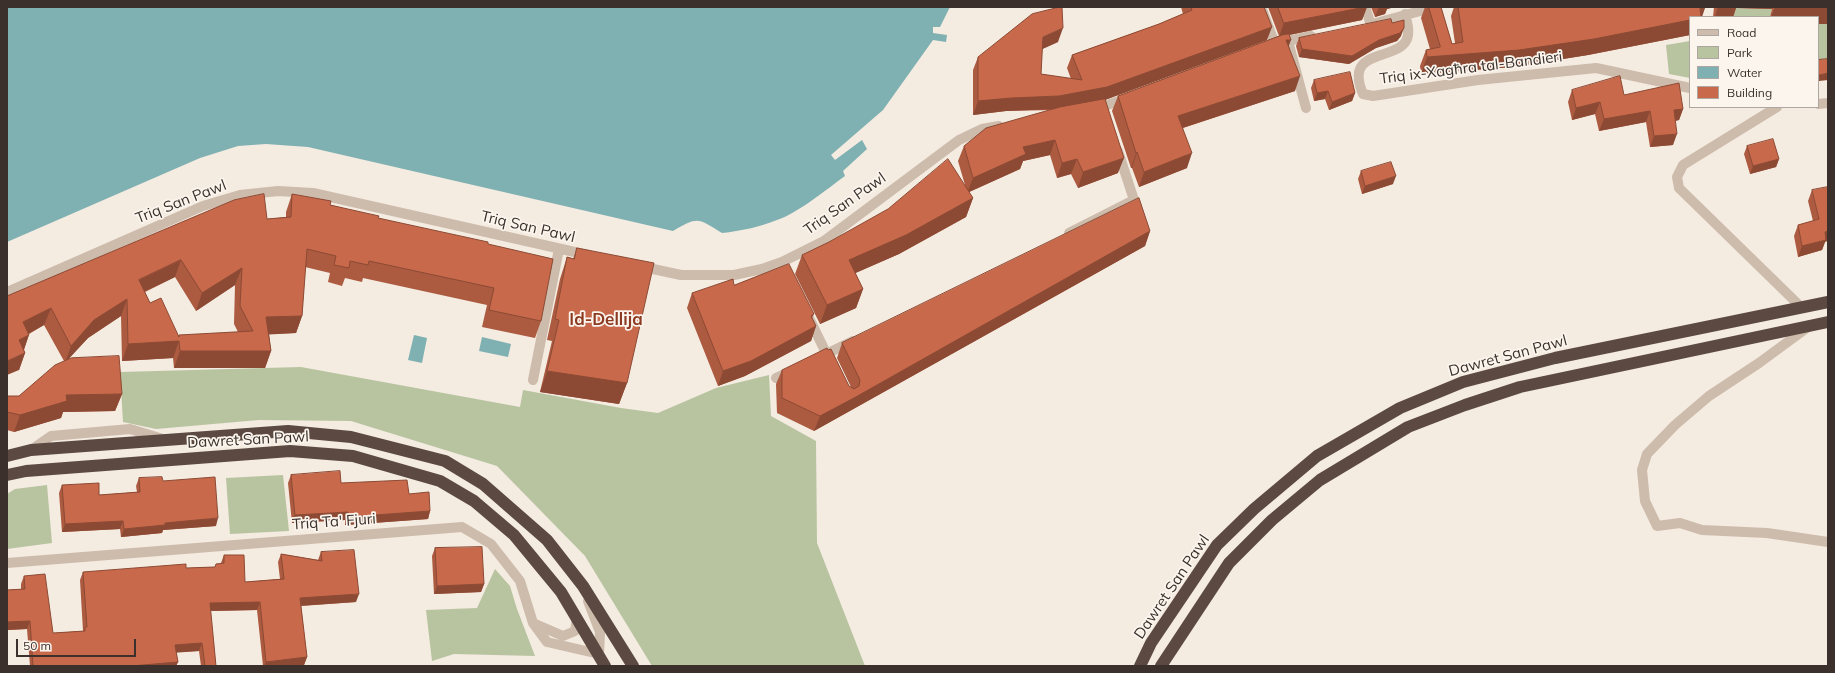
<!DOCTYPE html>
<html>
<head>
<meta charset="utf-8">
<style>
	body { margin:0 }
	#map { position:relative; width:1835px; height:673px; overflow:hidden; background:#f4ebe1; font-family:Mulish,sans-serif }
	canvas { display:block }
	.frame { position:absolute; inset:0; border:8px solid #3b302b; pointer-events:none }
	.legend { position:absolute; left:1689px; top:16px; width:130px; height:92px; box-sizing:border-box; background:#fbf5ee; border:1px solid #aea6a0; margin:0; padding:5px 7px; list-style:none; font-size:12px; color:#3b302b }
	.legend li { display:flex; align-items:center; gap:8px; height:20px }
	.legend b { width:20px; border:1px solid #aea6a0 }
	.scale { position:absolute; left:16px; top:639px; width:120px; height:18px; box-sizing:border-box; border:2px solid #3b302b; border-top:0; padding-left:5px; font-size:12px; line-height:14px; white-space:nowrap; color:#3b302b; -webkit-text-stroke:3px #fbf5ee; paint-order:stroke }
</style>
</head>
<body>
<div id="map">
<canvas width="1835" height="673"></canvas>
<div class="frame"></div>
<ul class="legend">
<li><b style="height:5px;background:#cdbbac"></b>Road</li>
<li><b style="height:11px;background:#b8c4a0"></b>Park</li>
<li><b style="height:11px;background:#7fb0b2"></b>Water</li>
<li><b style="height:11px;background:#c8694b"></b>Building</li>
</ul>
<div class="scale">50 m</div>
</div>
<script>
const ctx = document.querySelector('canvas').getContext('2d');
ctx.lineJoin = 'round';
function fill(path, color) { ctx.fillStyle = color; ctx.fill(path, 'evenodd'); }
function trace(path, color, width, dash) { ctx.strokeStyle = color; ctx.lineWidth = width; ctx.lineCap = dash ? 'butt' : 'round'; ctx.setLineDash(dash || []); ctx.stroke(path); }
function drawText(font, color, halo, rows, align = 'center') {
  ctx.font = font + ' Mulish,sans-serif'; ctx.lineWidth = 3.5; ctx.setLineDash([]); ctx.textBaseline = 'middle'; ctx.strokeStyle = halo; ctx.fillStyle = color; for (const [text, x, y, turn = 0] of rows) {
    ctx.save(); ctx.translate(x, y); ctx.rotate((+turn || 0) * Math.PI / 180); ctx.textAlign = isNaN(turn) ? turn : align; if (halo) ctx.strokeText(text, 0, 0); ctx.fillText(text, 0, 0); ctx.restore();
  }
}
const green = new Path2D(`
	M1731,8L1772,9L1770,17H1731Z
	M1819,24H1828V65L1818,67Z
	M1690,41V78L1669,74L1666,45Z
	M301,367L520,407L523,390L621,408L658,413L716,388L769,375L771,416L816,441L817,543L865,666H652L585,556L497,466L351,421L259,420L156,429L123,422L120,372Z
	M283,475L289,531L230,534L226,478Z
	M47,485L52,543L7,549V494L15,489Z
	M495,569L510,586L517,609L535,656L454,654L432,661L426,610L477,608Z`);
const water = new Path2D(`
	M7,7H950L940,27H933V33L947,35L946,42L933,40L883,110L831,155L835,160L862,140L867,149L843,171L845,176C827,189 798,213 777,220C759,227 741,231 722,233C698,218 698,216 673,231L308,147L266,144L238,146L200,158L7,242Z
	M414,335L427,338L422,363L408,360Z
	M482,337L511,344L508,357L479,351Z`);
const minor = new Path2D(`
	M1261,7L1275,44
	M1365,7L1371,25
	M1405,14C1407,22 1410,31 1407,39C1397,62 1343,47 1363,94L1373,96L1478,80L1596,68L1690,88
	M1376,23L1435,7
	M1288,41L1306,108
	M1278,43L1311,36
	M1818,104L1828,103
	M1777,107L1683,165L1677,177L1679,188L1801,307
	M1095,109L1128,98
	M1069,233L1134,200L1118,151
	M639,266L681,275H734L762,269L782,262L824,241L959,140L982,129L999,126
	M7,292L203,206L240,195L278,191L313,193L588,255
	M809,318L829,359
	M1808,327L1759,363L1709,396L1675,425L1647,454L1642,470L1645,501L1657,526L1680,523L1702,530L1767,533L1828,542
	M820,357L853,341
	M776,378L791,371
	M533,380L559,249
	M31,450L51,436L130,429L163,439
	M7,563L462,527L491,544L520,581L533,623L547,642L599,654L600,632L588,601
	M533,623L563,636L575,631L577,618`);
const highway = new Path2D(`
	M7,456L31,450L288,431L351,437L445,461L483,484L547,540L583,586L633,666
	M7,475L26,471L290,451L353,456L440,481L474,501L514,535L561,592L605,666
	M1140,666L1151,643L1217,545L1254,509L1317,456L1400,408L1463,382L1555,358L1828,302
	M1161,666L1229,563L1272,520L1320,480L1408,427L1465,405L1520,387L1828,322`);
const wall = new Path2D(`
	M1181,7H1264L1267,40L1105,100L1118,173L1078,188L1071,174L1057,178L1050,155L1023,161L1020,169L969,192L973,198L966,217L899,254L855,273L863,289L856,308L820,324L795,274L802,255L965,185L958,161L964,146L1053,110L1006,111L973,115V70L978,57L1058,42L1042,49L1041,74L1071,79L1067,68L1072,55L1159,24L1183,14Z
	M1268,7H1367L1362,20L1289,35V46L1295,91L1183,128L1187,168L1139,187L1132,168H1131L1112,111L1118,96L1279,36Z
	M1371,7H1395L1387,9L1385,14L1375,17Z
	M1425,7H1441L1452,44L1455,43L1451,16L1454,7H1705L1690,17V35L1588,55L1513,67L1421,74L1420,66L1426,50L1430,49L1421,18Z
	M1714,7H1828V24H1818V17H1770L1772,9L1736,8L1733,17H1713Z
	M1392,23L1401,36L1397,41L1376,48L1349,64L1299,57L1296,46L1299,38Z
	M1314,80L1355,93L1352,101L1329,110L1325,99L1314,101L1311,88Z
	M1572,90L1624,95L1683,109L1679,120L1675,121L1673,145L1650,147L1646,122L1599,131L1595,114L1572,120L1568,102Z
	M1747,146L1779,159L1776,167L1750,174L1744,154Z
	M1361,171L1393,184L1362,194L1358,179Z
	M1812,190L1825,242L1822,250L1798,257L1794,236L1798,225L1813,221L1808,201Z
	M292,194L378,218L488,244L541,321L535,338L482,327L487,305L363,278L362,282L345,278L342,286L328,282L330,273L305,267L302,316L296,333L269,334L271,351L265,368H174L173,358L122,361L121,316L88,338L68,359L122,394L115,411L63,412L61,418L14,432L7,430V396H19L64,361L44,325L29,334L24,350L25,353L19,370L7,296L267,219L286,217V212ZM175,277L196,311L235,285L234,324L238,332L179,336L150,303L145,292Z
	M1150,231L1145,246L848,412L814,431L777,413L776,384L782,370L849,386L851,387L837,358L842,343Z
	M577,248L627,383L619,404L540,392L552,341L547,340L560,279L567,257L573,259Z
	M734,285L814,314L812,318L816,326L811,341L745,376L718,386L687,308L692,293Z
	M291,475L409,494L430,511L428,519L345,525V520L292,523L288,483Z
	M139,478L163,481L216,526L163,530L162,533L121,537L120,529L62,532L59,493L62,485L99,495L137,492L136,486Z
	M435,548L484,584L481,592L434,594L432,556Z
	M321,552L356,602L301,606L307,657L304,665L263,666L257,610L210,611L216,666H201L199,651L176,652L178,662L176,666H30L27,629L7,630V590L21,589V584L24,576L53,633L83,631L80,580L83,572L215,567L221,563L224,555L245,582L280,579L278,562L281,554L318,560Z`);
const shadedWall = new Path2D(`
	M1365,7H1367L1362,20L1279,37L1284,23Z
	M1379,7H1395L1387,9L1385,14L1375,17Z
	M1718,7H1773L1772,9L1736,8L1733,17H1715Z
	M1775,7H1828V24H1818V17H1771Z
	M1700,8H1705L1702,17H1697Z
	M1690,20V35L1588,55L1513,67L1421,74L1427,57Z
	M1272,27L1267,40L1102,101L1054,109L1006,111L973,115L978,101L1011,98L1059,96Z
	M1063,28L1058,42L1038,51L1043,37Z
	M1404,28L1401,36L1397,41L1376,48L1349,64L1299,57L1302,49L1379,40Z
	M1286,40H1291L1285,56Z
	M1828,73V80L1819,81L1818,85V78L1819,75Z
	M1300,76L1295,91L1173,131L1178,116Z
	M1328,91L1325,99L1314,101L1317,93Z
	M1355,93L1352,101L1329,110L1332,102Z
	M1600,102L1595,114L1572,120L1576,108Z
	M1683,109L1679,120L1669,122L1674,110Z
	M1650,111L1646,122L1599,131L1604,119Z
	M1677,134L1673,145L1650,147L1654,136Z
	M1055,140L1050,155L1023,161L1020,169L967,193L973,178L1023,147Z
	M1137,152L1132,168H1131L1136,153Z
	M1192,153L1187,168L1139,187L1144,172Z
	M1124,158L1118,173L1078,188L1083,172Z
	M1077,159L1071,174L1057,178L1062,163Z
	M1779,159L1776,167L1750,174L1753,166Z
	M1396,176L1393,184L1362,194L1365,186Z
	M973,198L966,217L899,254L842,279L849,260Z
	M1150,231L1145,246L848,412L814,431L820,416Z
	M1828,231V241L1825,242L1822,250L1798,257L1802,246L1825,232Z
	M181,260L175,277L133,297L139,280Z
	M242,268L235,285L196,311L202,293Z
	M863,289L856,308L820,324L827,305Z
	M127,299L121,316L88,338L65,363L71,346L94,320Z
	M51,308L44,325L17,340L23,322Z
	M302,316L296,333L260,335L266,317Z
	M816,326L811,341L745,376L718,386L723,371Z
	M29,335L23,352L19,340Z
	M179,341L173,358L122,361L128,344Z
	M180,351H271L265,368H174Z
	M25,353L19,370L7,375V361Z
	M547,371L627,383L619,404L540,392Z
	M122,394L115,411L63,412L61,418L14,432L20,415L66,395Z
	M430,511L428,519L345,525L348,517Z
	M348,512L345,520L292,523L295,515Z
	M218,518L216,526L163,530L162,533L121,537L124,529L165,523Z
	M123,521L120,529L62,532L65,524Z
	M484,584L481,592L434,594L437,586Z
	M359,594L356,602L297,606L300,598Z
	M260,602L257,610L207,611L210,603Z
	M30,621L27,629L7,630V622Z
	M202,643L199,651L172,653L175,645Z
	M307,657L304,665L264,666L266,662Z
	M178,662L176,666H131Z`);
const building = new Path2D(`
	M1060,7H1062L1063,28L1043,37L1041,74L1082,80L1072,55L1159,24L1192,10L1191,7H1264L1272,27L1107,87L1059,96L1011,98L978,101V57L1032,14Z
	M1278,7H1365L1284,23Z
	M1429,7H1441L1452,44L1463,42L1458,7H1705V8H1700L1701,17H1690V20L1594,39L1519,50L1427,57L1426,50L1440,47Z
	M1391,19L1392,23L1404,20V28L1400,33L1379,40L1352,56L1302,49L1299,38Z
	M1289,34L1291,40H1286L1300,76L1178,116L1192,153L1144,172L1137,152L1136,153L1118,96L1282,35Z
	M1828,59V73L1819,75L1820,80H1818V60Z
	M1350,72L1355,93L1332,102L1328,91L1317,93L1314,80Z
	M1620,76L1624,95L1679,83L1683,109L1674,110L1677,134L1654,136L1650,111L1604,119L1600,102L1576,108L1572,90Z
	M1105,99L1124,158L1083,172L1077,159L1062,163L1055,140L1023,147L1026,154L973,178L964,146L986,128L1060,107Z
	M1773,139L1779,159L1753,166L1747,146Z
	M948,159L973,198L906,235L849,260L863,289L827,305L802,255L829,242L888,209Z
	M1391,162L1396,176L1365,186L1361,171Z
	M1828,187V231L1825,232L1826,240L1802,246L1798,225L1819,219L1812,190Z
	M264,194L267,219L291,217L292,194L331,201L330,205L379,216L378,218L488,242V244L553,259L541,321L489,310L494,288L369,261L368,265L350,261L349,268L334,265L336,256L307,249L302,316L266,317L271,351H180L179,341L128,344L127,299L94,320L71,346L51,308L23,322L29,335L19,340L25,353L7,361V296L234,200ZM181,260L202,293L242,268L240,306L253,331L179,335V337L161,298L150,303L139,280Z
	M1139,198L1150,231L854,398L820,416L782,398V370L827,348L828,350L831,349L849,386L854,389L859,386L860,380L842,343Z
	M577,248L654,263L627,383L547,371L559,320L555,319L567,257L574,259Z
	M789,264L814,314L811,316L816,326L751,361L723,371L692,293L733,279L734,285Z
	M119,356L122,394L66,395L67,401L20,415L7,412V396H19L55,365L71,358Z
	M340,471L341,483L407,480L409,494L429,492L430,511L348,517V512L295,515L291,475Z
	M162,477L163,481L215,477L218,518L165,523V525L124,529L123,521L65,524L62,485L99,483V495L140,492L139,478Z
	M482,547L484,584L437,586L435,548Z
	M354,550L359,594L300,598L307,657L266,662L260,602L210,603L216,666H205L202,643L175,645L178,662L131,666H33L30,621L7,622V590L25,589L24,576L45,574L53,633L85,631V627H87L83,572L186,564V568L215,567L216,564L224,563V555H244L245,582L284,579L281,554L322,561L321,552Z`);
const streetNames = [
	["Triq ix-Xagħra tal-Bandieri",1471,68,-7],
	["Triq San Pawl",181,202,-21],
	["Triq San Pawl",845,204,-35],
	["Triq San Pawl",528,227,13],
	["Dawret San Pawl",1508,356,-15],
	["Dawret San Pawl",248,440,-3],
	["Triq Ta' Fjuri",334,522,-4],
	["Dawret San Pawl",1172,587,-56]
];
const quarterNames = [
	["Id-Dellija",606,320]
];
fill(green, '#b8c4a0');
fill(water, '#7fb0b2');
trace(minor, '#cdbbac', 10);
trace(highway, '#5c4a42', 12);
fill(wall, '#ac5a40');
fill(shadedWall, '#8c4a34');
fill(building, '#c8694b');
trace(building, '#8c4a34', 1);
drawText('15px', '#3b302b', '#fbf5ee', streetNames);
drawText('bold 17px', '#8c3b22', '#fbf5ee', quarterNames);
</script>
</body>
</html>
